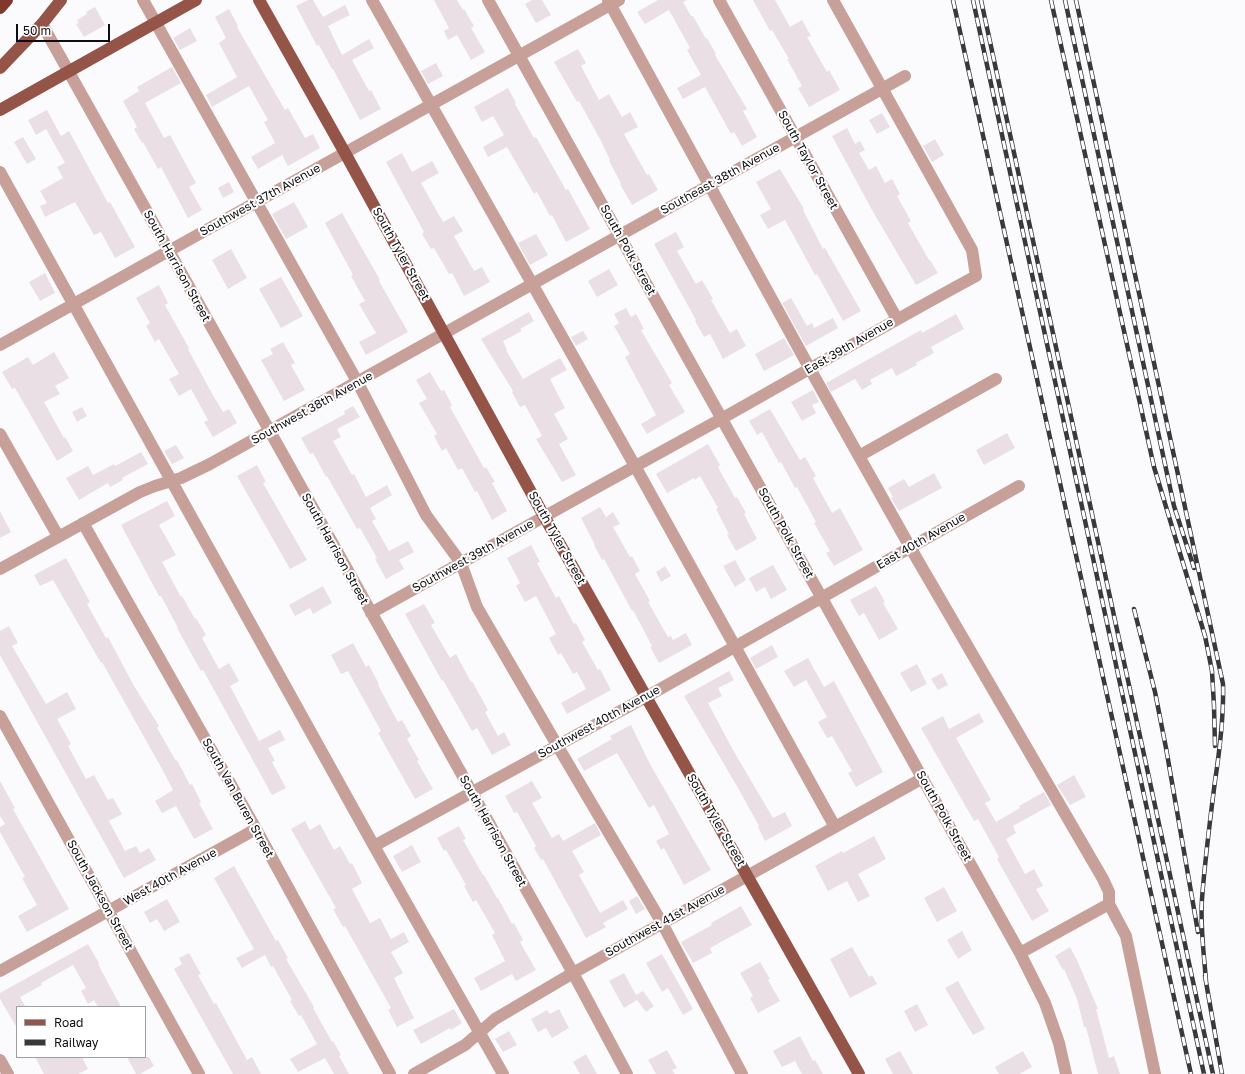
<!DOCTYPE html>
<html>
<head>
<meta charset="utf-8">
<style>
	body { margin:0 }
	#map { position:relative; width:1245px; height:1074px; overflow:hidden; background:#fbfbfd; font-family:"Golos Text",sans-serif }
	canvas { display:block }
	.legend { position:absolute; left:16px; top:1006px; width:130px; height:52px; box-sizing:border-box; background:#fff; border:1px solid #9f9ea0; margin:0; padding:5px 7px; list-style:none; font-size:12px; color:#0e0d11 }
	.legend li { display:flex; align-items:center; gap:8px; height:20px }
	.legend b { width:20px; border:1px solid #9f9ea0 }
	.scale { position:absolute; left:16px; top:24px; width:94px; height:18px; box-sizing:border-box; border:2px solid #0e0d11; border-top:0; padding-left:5px; font-size:12px; line-height:14px; white-space:nowrap; color:#0e0d11; -webkit-text-stroke:3px #fff; paint-order:stroke }
</style>
</head>
<body>
<div id="map">
<canvas width="1245" height="1074"></canvas>
<ul class="legend">
<li><b style="height:5px;background:#955448"></b>Road</li>
<li><b style="height:5px;background:#39383b"></b>Railway</li>
</ul>
<div class="scale">50 m</div>
</div>
<script>
const ctx = document.querySelector('canvas').getContext('2d');
ctx.lineJoin = 'round';
function fill(path, color) { ctx.fillStyle = color; ctx.fill(path, 'evenodd'); }
function trace(path, color, width, dash) { ctx.strokeStyle = color; ctx.lineWidth = width; ctx.lineCap = dash ? 'butt' : 'round'; ctx.setLineDash(dash || []); ctx.stroke(path); }
function drawText(font, color, halo, rows, align = 'center') {
  ctx.font = font + ' "Golos Text",sans-serif'; ctx.lineWidth = 4; ctx.setLineDash([]); ctx.textBaseline = 'middle'; ctx.strokeStyle = halo; ctx.fillStyle = color; for (const [text, x, y, turn = 0] of rows) {
    ctx.save(); ctx.translate(x, y); ctx.rotate((+turn || 0) * Math.PI / 180); ctx.textAlign = isNaN(turn) ? turn : align; if (halo) ctx.strokeText(text, 0, 0); ctx.fillText(text, 0, 0); ctx.restore();
  }
}
const building = new Path2D(`
	M308,0H313L323,17L345,5L350,15L328,26L342,55L369,39L374,48L352,60L369,91L371,90L381,109L360,120L333,69H332L319,45L317,46L296,6Z
	M434,0H457L463,10L464,9L474,26L471,28L485,52L471,60L457,35L448,40L444,31L449,28Z
	M532,0H542L551,15L536,23L525,4Z
	M658,0H687L683,2L691,16H693L706,39L707,38L716,54L715,55L747,109L743,111L757,137L742,146L734,132L731,134L705,87L683,99L677,88L701,75L687,50L690,48L669,10L645,24L637,12Z
	M753,0H775L790,27L802,20L811,36L807,37L827,72L829,70L840,90L809,107L798,88L802,86L787,59H789L772,30L770,31Z
	M95,7L105,25L84,37L76,24L79,23L77,20L87,14L86,12Z
	M229,9L238,26L237,27L285,110L288,108L305,138L313,134L320,148L288,166L282,155L258,169L251,157L275,143L264,122L268,120L249,86L212,107L206,95L237,77L219,43L226,38L215,17Z
	M190,28L197,41L180,50L173,38Z
	M578,49L586,63L581,66L599,100L609,94L622,117L630,112L638,127L624,134L647,175L649,174L658,190L632,205L620,184L621,183L609,161L610,160L600,139L579,101L577,102L554,62Z
	M436,63L443,76L428,84L421,71Z
	M172,67L181,83L145,103L164,138L170,135L196,183L189,187L202,210L188,218L161,167L158,169L143,142L142,143L134,129L137,127L123,101L139,91L137,87Z
	M508,88L516,103L515,104L534,138L536,137L566,190L568,189L590,229L566,242L552,215L550,216L537,192L534,194L507,147L488,157L483,147L504,135L493,116L482,122L474,107Z
	M47,110L61,136L69,131L108,203L110,202L135,247L115,258L101,232L94,235L75,202L45,217L40,206L47,203L40,191L63,178L57,167L65,163L46,129L36,135L28,120Z
	M882,113L890,127L877,134L869,120Z
	M847,128L855,144L860,141L865,150L859,153L869,170L876,166L885,183L892,179L900,194L897,196L911,221L908,223L929,260H930L938,273L916,285L872,210L832,136Z
	M23,137L36,159L27,164L14,142Z
	M935,139L944,155L932,162L923,146Z
	M402,153L412,172L432,161L439,173L421,183L443,222L454,216L463,231L454,236L474,271L482,267L490,282L464,296L452,273L449,274L434,248L431,249L422,234L424,232L386,162Z
	M780,169L804,209L803,210L823,249L825,248L861,311L843,321L817,274L815,275L785,220L768,229L760,215L771,209L756,182Z
	M229,182L234,192L223,198L218,188Z
	M294,202L308,227L286,239L272,214Z
	M342,213L380,280L379,281L408,332L366,355L359,342L376,333L359,304L365,301L351,276L353,275L325,223Z
	M676,232L684,247L677,251L696,284L702,280L713,299L711,300L730,333L737,329L746,346L723,359L710,334L704,337L695,321L696,320L654,244Z
	M536,234L548,255L530,265L518,243Z
	M231,249L247,278L228,289L212,260Z
	M609,269L618,285L597,297L588,281Z
	M45,273L55,293L40,301L29,282Z
	M281,277L303,316L281,328L259,289Z
	M159,285L168,303L165,305L189,348L188,349L210,390L223,412L229,409L237,423L213,437L204,422L208,420L191,389L179,396L169,379L179,374L159,339L155,342L146,326L150,323L136,298Z
	M791,298L807,326L812,323L814,328L833,318L838,328L806,346L782,303Z
	M626,308L631,317L636,314L644,329L641,330L672,383L669,385L685,412L647,434L641,424L656,415L625,357L630,354L614,326L619,323L614,314Z
	M529,312L534,321L520,329L522,331L503,341L507,350H506L523,379L560,358L567,370L550,379L565,408L554,414L568,439L559,444L576,475L562,482L536,439L542,436L525,405L520,407L512,392L513,391L481,339Z
	M956,314L964,329L931,347L934,353L916,363L917,365L896,376L892,368L870,380L872,384L862,390L855,379L831,392L826,383L921,330L922,333Z
	M583,331L588,339L576,346L571,337Z
	M784,338L794,355L764,371L755,354Z
	M283,342L295,363L291,365L305,390L284,401L261,360L273,354L270,349Z
	M54,352L69,378L55,386L60,394L44,402L64,438L65,437L73,451L57,461L15,388L12,389L2,372L28,357L33,365Z
	M430,372L441,391L444,390L452,405L450,407L484,468L486,467L495,482L492,483L507,511L492,520L477,491L475,492L462,468L458,470L446,448L442,451L434,436L437,434L419,403L427,399L416,380Z
	M813,390L819,402L812,405L816,413L802,421L791,402Z
	M353,406L360,417L337,429L341,437L333,441L352,475L354,474L366,497L387,485L392,495L370,508L376,519L372,521L389,551L408,541L414,552L399,560L404,569L386,579L375,559L377,558L360,528L357,529L327,476L326,477L313,453L310,454L301,438L345,414L344,411Z
	M82,407L87,416L77,422L72,412Z
	M770,409L800,460L805,457L816,476L813,478L832,513L840,508L863,550L834,566L826,553L830,551L814,523L816,522L797,487L795,488L781,462L779,463L762,432L757,435L749,421Z
	M1007,433L1015,448L984,465L976,450Z
	M708,444L720,465L718,467L735,498L737,497L746,513L744,514L757,539L736,551L727,535L729,534L716,509L718,508L700,476L695,480L694,478L667,493L656,474Z
	M176,445L184,458L172,464L164,451Z
	M141,452L148,464L122,478L123,480L110,487L108,483L79,500L66,478L88,466L93,475L114,464L115,466Z
	M257,465L266,482L263,483L307,560L290,569L237,476Z
	M934,473L942,488L899,511L891,498L893,497L888,488L904,479L909,487Z
	M167,501L175,516L159,525L176,555L162,562L181,597L182,596L195,619L196,618L206,635L202,638L219,669L229,663L239,681L230,686L259,741L280,730L285,740L268,748L275,761L272,762L286,788L272,795L203,670L201,671L187,646L177,628H178L161,596H159L121,525Z
	M600,507L606,517L613,512L620,524L613,527L630,557L632,556L640,571L635,574L650,601L648,602L668,637L671,636L673,640L686,633L692,645L659,663L650,647L652,646L633,610L632,611L604,559L602,560L594,545H595L581,518Z
	M0,511L11,532L0,538Z
	M531,545L540,562L537,563L556,598L559,596L574,624L576,623L585,640L582,642L598,670L600,669L611,690L567,714L561,703L586,689L577,672L573,674L561,653L558,655L549,638L556,634L536,596L525,602L516,586L520,583L507,558Z
	M66,558L90,602L87,604L106,638L108,637L134,686L159,726L157,728L176,761L177,760L190,785L192,784L201,802L199,803L213,829L194,839L176,806L162,813L155,801L173,790L162,769L102,662L101,663L53,580L40,586L34,575Z
	M735,560L746,580L735,587L723,566Z
	M773,565L787,590L771,599L765,587L756,592L749,578Z
	M665,566L671,576L661,582L656,572Z
	M323,586L332,603L313,614L310,608L295,616L289,605Z
	M876,586L885,602L883,603L898,629L879,640L864,613L859,616L850,600Z
	M424,604L435,623L431,625L450,658L456,654L471,682L472,681L488,710L485,712L498,736L504,732L511,745L492,755L477,728L472,731L443,680L442,681L405,614Z
	M9,626L18,643L12,646L46,704L67,692L76,709L57,719L71,744L68,746L86,779L94,775L108,800L113,798L122,814L109,821L125,851L136,846L140,853L149,848L156,860L124,878L0,655V631Z
	M353,643L366,667L369,665L379,684L378,685L398,722L402,720L411,736L407,739L419,760L417,761L433,789L415,799L378,733L381,731L348,671L341,674L331,655Z
	M772,645L778,657L756,669L750,658Z
	M808,658L824,687L834,681L883,772L856,787L848,773L852,771L832,736L827,738L818,722L827,717L806,680L794,687L784,671Z
	M917,664L927,684L911,692L900,673Z
	M729,671L734,680L718,688L722,696L708,703L733,750L773,818L785,812L792,826L765,841L758,827L759,826L738,788L684,696Z
	M942,673L948,685L938,690L931,679Z
	M979,713L984,722L956,738L991,800L985,803L996,822L1020,808L1019,806L1042,793L1044,792L1051,805L1013,826L1016,833L1006,839L1025,874L1034,869L1043,886L1036,889L1049,911L1032,921L997,859L999,857L978,819L974,821L921,728L943,716L949,729Z
	M631,725L650,764L711,870L684,885L664,848L661,850L656,841L669,834L654,805L649,808L617,753L584,771L577,759L612,739L610,736Z
	M1074,775L1086,797L1070,805L1057,785Z
	M0,781L15,808L13,809L69,909L27,932L18,916L37,905L22,878L25,877L0,832V827L5,824L0,816Z
	M532,781L542,798L532,803L552,838L559,834L563,841L595,823L601,835L572,851L584,872L579,875L600,913L623,900L628,909L603,923L606,927L586,938L543,859L541,860L534,848L536,846L517,812L514,813L505,796Z
	M305,821L310,830L320,824L334,850L340,846L350,864L352,863L362,883L352,889L370,923L380,918L391,939L404,932L409,942L391,952L403,973L394,978L414,1018L397,1027L388,1010L391,1008L345,926L343,927L333,909L336,908L291,829Z
	M459,826L466,839L463,840L483,875H484L497,898H498L512,924L514,923L523,940L520,942L536,970L516,981L512,974L481,991L474,978L505,961L492,935L495,933L476,900L473,902L464,886L466,885L446,850L444,851L437,838Z
	M874,836L886,859L858,874L870,896L858,902L847,881L828,891L815,866L842,851L843,853Z
	M412,845L421,862L402,872L393,856Z
	M234,866L276,941L278,940L288,958L286,959L314,1007L313,1008L332,1042L333,1041L341,1055L339,1056L349,1074H334L325,1058L298,1072L290,1059L317,1044L301,1015L299,1016L290,1001L292,1000L273,966L271,967L265,955L242,968L236,958L254,949L214,878Z
	M944,887L957,911L937,922L924,898Z
	M637,896L645,909L636,914L629,901Z
	M167,899L180,922L164,931L157,919L150,923L144,912Z
	M741,906L752,925L710,948L712,953L693,963L681,942L712,925L711,923Z
	M962,931L972,950L958,959L947,940Z
	M88,944L99,963L98,964L121,1007H98L94,1000L88,1004L81,991L86,988L73,965L41,983L42,985L20,997L25,1006L17,1007V1028L0,999V993Z
	M852,947L869,977L872,975L877,984L850,998L830,959Z
	M1070,947L1077,960L1098,1009H1096L1109,1058L1114,1056L1120,1074H1098L1086,1027H1084L1077,999L1064,969L1063,970L1055,956Z
	M189,953L201,974L198,975L214,1004L216,1003L247,1060L252,1057L261,1074H233L174,969L182,964L179,958Z
	M662,954L693,1009L683,1015L668,988L662,992L646,963Z
	M760,962L770,979L768,980L780,1001L758,1013L750,998L753,996L740,973Z
	M624,973L636,995L643,991L654,1006L646,1012L637,1000L624,1008L609,981Z
	M958,981L985,1029L973,1035L945,988Z
	M917,1004L928,1025L915,1032L904,1011Z
	M454,1009L462,1023L451,1030L450,1028L421,1044L413,1030Z
	M559,1009L569,1028L552,1038L546,1028L538,1032L531,1019L547,1010L550,1014Z
	M509,1031L517,1045L503,1052L495,1039Z
	M800,1036L813,1061L815,1060L823,1074H802L795,1061L782,1067L773,1051Z
	M667,1050L677,1068L672,1070L675,1074H656L648,1060Z
	M900,1051L913,1074H893L885,1059Z
	M1023,1051L1032,1067L1019,1074H999L995,1067Z
	M586,1054L597,1074H580L573,1062Z
	M35,1057H82L88,1069L78,1074H44Z
	M127,1057H149L154,1066L140,1074H136Z`);
const minor = new Path2D(`
	M143,0L358,383L426,515L461,563L477,607L557,745L662,923L742,1074
	M372,0L635,466L835,827
	M488,0L1020,953L1045,1003L1059,1043L1066,1074
	M608,0L810,369L910,547L1103,879L1109,892V904L1126,936L1155,1074
	M719,0L897,319
	M42,24L573,973L627,1074
	M0,172L374,846L503,1074
	M0,345L619,0
	M0,434L58,536
	M859,456L996,379
	M83,523L256,829L390,1074
	M0,569L140,492L155,486L181,478L210,464L905,76
	M371,613C487,548 604,483 721,419C806,371 891,322 976,276L972,250L833,0
	M0,716L199,1074
	M374,846L646,697L1019,486
	M1020,953L1109,904
	M0,971L256,829
	M0,1060L8,1074
	M414,1074L465,1045L495,1019L573,973L923,778`);
const major = new Path2D(`
	M259,0L345,153L544,516L859,1074
	M0,68L42,24L61,0
	M0,110L196,0`);
const highway = new Path2D(`
	M0,8L7,0`);
const rail = new Path2D(`
	M953,0L1191,1074
	M973,0L1204,1074
	M981,0L1213,1074
	M1051,0L1154,467L1205,636L1212,671L1214,706L1215,746
	M1065,0L1174,506L1194,568
	M1076,0L1223,684C1224,716 1220,748 1215,781C1210,820 1205,859 1202,899C1200,926 1204,954 1206,981
	M1134,609L1155,692L1166,748L1198,932
	M1205,976L1222,1074`);
const streetNames = [
	["South Taylor Street",808,160,61],
	["Southeast 38th Avenue",720,179,-29],
	["Southwest 37th Avenue",260,200,-29],
	["South Polk Street",628,250,61],
	["South Tyler Street",401,254,61],
	["South Harrison Street",177,266,61],
	["East 39th Avenue",849,346,-30],
	["Southwest 38th Avenue",312,408,-29],
	["South Polk Street",786,533,61],
	["South Tyler Street",557,538,61],
	["East 40th Avenue",921,541,-30],
	["South Harrison Street",335,549,61],
	["Southwest 39th Avenue",473,556,-29],
	["Southwest 40th Avenue",599,722,-29],
	["South Van Buren Street",238,798,61],
	["South Polk Street",944,816,61],
	["South Tyler Street",716,820,60],
	["South Harrison Street",493,831,61],
	["West 40th Avenue",170,877,-29],
	["South Jackson Street",100,895,61],
	["Southwest 41st Avenue",665,921,-29]
];
fill(building, '#eadfe5');
trace(minor, '#c7a099', 12);
trace(major, '#955448', 12);
trace(highway, '#81372c', 12);
trace(rail, '#39383b', 4.5);
trace(rail, '#fff', 3, [9]);
drawText('12px', '#0e0d11', '#fff', streetNames);
</script>
</body>
</html>
